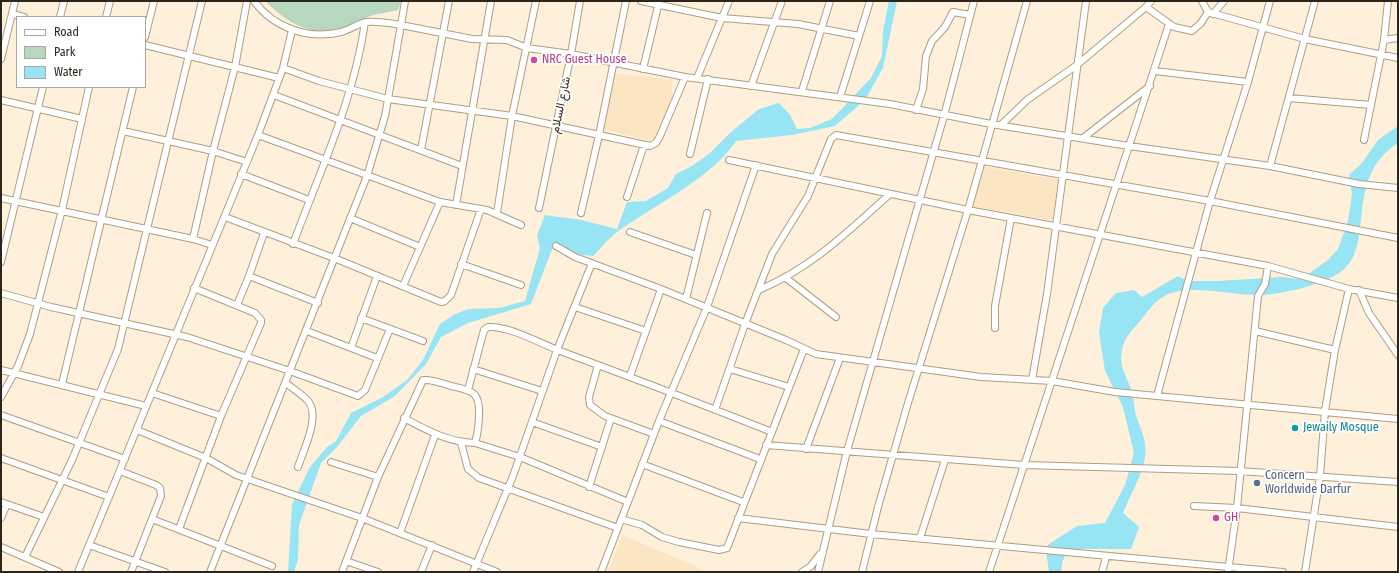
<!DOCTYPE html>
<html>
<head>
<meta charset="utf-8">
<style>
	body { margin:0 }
	#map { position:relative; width:1399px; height:573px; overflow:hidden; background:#fef0da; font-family:"Fira Sans Condensed",sans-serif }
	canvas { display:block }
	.frame { position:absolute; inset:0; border:2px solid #2c251b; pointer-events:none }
	.legend { position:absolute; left:16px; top:16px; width:130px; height:72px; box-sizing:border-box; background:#fff; border:1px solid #aba8a4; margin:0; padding:5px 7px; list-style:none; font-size:12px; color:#2c251b }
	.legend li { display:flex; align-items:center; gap:8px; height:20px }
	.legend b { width:20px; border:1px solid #aba8a4 }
</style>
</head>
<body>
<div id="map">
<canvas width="1399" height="573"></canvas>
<div class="frame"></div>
<ul class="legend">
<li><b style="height:5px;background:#fff"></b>Road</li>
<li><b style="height:11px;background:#b7d7bf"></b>Park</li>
<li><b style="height:11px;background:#97e4f4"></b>Water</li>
</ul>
</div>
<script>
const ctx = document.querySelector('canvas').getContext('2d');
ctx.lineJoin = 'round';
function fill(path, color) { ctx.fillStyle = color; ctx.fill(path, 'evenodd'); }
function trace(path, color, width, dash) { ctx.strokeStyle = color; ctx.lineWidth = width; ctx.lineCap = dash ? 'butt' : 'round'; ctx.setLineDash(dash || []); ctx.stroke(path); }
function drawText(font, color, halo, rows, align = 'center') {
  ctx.font = font + ' "Fira Sans Condensed",Vazirmatn,sans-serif'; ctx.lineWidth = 3.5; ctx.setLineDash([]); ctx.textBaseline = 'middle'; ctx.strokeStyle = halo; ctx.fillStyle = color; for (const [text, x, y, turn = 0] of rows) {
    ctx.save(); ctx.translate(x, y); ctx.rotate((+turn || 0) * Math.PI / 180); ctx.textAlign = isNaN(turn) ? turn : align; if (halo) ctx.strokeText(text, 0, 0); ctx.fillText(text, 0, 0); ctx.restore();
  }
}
const built = new Path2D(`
	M615,73L672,80V97L668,110L655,138L650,141L603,129Z
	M981,166L1060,180L1054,221L972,206Z
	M622,535L709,572H608Z`);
const green = new Path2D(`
	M265,1H401L398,10C388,13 377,13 368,17C358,20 349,27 339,29C307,36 287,22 265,1Z`);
const water = new Path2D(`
	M889,1H897L883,68L865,100L835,126L792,135L736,141C711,179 654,205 617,232C609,238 601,248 593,256L573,254L554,244L531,304L468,323L441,337L426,364L395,396L361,416L337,447L321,463L299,525L298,559L294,572H288L292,504L310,467L327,447L336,441L351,413L383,397L407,380L423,360L440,324L455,314L469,309L499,308L525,301L540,248L537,235L545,215L581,220L617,229L627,202L646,201L668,188L676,174L692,166L710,153L731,132L759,109L779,103L790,115L797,129L810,128L832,119L871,78L882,56L883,31Z
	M1398,126V143C1343,178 1376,244 1342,271C1324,285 1280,295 1258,295C1237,295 1216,290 1195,290C1169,290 1159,296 1144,316C1138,324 1128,333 1124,343C1122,347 1121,356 1121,360C1122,371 1129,382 1132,392C1134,401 1134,410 1137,419C1142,431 1147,443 1145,457C1142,476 1130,495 1123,513L1139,527L1131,549H1071C1063,555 1062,563 1061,572H1049L1046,549L1049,544L1077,526L1105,523L1125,485L1134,453L1123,407L1105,371L1099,332L1103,308L1116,293L1134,290L1142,297L1178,276L1188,281H1218L1282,277L1300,279L1305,276L1327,261L1338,249L1348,221L1352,194L1349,175L1362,163L1378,140Z`);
const minor = new Path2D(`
	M405,1L401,25L472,39L507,40L527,48L571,54L685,77L890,104L991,124L1129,146L1169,24
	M641,1L722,18L798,24L859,36
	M1146,7L1174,27L1192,31L1201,23L1208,12L1202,1
	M1208,12L1305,39L1398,58
	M12,14L24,17
	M1213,14L1224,1
	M60,17L64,1
	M106,17L110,1
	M145,37L154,1
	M1384,40L1398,38
	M145,45L279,78
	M1,59L15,1
	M283,68L319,81L388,99L512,116L650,146L656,143L660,136L685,77
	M643,69L659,2
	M1155,71L1248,82
	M697,78L729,1
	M751,86L782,1
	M802,91L830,1
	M274,95L462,166
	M840,97L870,1
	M1289,98L1371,105
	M1,100L82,119
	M916,110L923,89L926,56L932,41L945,27L953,12L970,15
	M1001,125L1027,100L1077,65L1146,7L1151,1
	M123,131L213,151L247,162
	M258,135L440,202L487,210L521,225
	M1083,138L1150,86
	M1364,140L1384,40L1388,1
	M421,150L449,1
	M690,154L708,79
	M729,160L968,210L1268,266L1349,289L1398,298
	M1270,166L1315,1
	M241,174L309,200
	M627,197L644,145
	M1,198L193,239L212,245
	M456,205L491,1
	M539,208L571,54L580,1
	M497,213L512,116L536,1
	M581,213L599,135L626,1
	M225,217L334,258L441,302L445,301L451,295L481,209
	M350,218L420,247
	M630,232L696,255
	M193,239L213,151L235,67L247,1
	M293,244C320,171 354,100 365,22
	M556,246L575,257L661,289L786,340L816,354L981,377L1052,381L1115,392L1398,419
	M1,262L43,87
	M461,264L521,285
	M249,276L318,303
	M786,278L836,317
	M403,286L440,202
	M759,290C813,267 847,232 890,194
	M1359,290L1369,313L1398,355
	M1,293L51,307L187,337L290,371L358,396L365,390L390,329
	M686,299L707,213
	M237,305L249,276L264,233
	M575,307L646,331L630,376
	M361,318L423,341
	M995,328V306L1011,218
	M307,331L377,358
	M646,331L661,289
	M1255,331L1335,350
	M351,348L377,276
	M598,365L589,397L590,405L605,416L654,434
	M473,369L542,391
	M730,369L789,387
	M1,370L146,406
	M1032,380L1047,294L1086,1
	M286,383C293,389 302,394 308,401C321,416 303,451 298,467
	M62,384L133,87
	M468,390L484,330L488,327C510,326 539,343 560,351C631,377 701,404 772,432
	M152,393L221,416
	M1157,396L1210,201L1248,82L1270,1
	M1,397L18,366L30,334L62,210L89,87
	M715,410L745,324L772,254L808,196L831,139L836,135L1210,201L1398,238
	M1,415L125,459
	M404,418C428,431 448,442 475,443
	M659,421L760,459
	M532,422L602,447
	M137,430L206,458L236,475L362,518L497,572
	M461,443L468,469L479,478L618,528
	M766,445L1024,465L1239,471L1398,482
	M806,449L840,358
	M1,458L109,497
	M331,462L378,477
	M642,464L743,502
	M120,471L156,485L160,488L161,496L131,572
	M589,487L611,418
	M1,502L44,517
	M1194,506L1237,508L1398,527
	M1,518L7,504
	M738,518L871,534L1283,572
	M152,519L272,566
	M621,519L642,525L662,537L679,542L719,550L727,548L804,349
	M179,529L221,416L261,323V320L255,313L194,288
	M400,533L435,435
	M920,538L945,460
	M89,545L165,572
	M1,547L59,572
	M25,557L72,460L118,349L202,1
	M346,561L378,572
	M78,572L258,135L283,68L292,30
	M210,572L367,176L385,116L401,25C389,23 378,21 367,22C358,23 350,30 341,32C308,40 274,28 254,1
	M342,572L378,477L423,380C432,379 442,383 451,386C459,388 468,389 474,394C483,402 478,433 475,443L520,457L628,502
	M421,572L432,545
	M473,572L513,476L557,350L592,263
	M601,572L659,421L707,307L756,165
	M802,572L811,566L820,554
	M818,572L847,451L944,116L974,1
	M862,572L878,507L908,403L968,210L1027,1
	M989,572L1129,146L1270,166L1359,184L1398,188
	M1102,572L1106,557
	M1228,572L1237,508L1258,296L1265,284L1268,266
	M1305,572L1320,476L1325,411L1335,350L1349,289`);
const markers = [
	[534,60,4,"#d1479c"],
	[1295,428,4,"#0f9aa8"],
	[1257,483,4,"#5c6f8a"],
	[1216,518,4,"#d1479c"]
];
const hotelNames = [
	["NRC Guest House",542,60],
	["GH",1224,518]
];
const streetNames = [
	["شارع السلام",561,105,-78]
];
const cultureNames = [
	["Jewaily Mosque",1303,428]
];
const serviceNames = [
	["Concern",1265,476],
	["Worldwide Darfur",1265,490]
];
fill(built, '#fbe5c3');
fill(green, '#b7d7bf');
fill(water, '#97e4f4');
trace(minor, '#ae9e85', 8);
trace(minor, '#fff', 6);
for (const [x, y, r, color] of markers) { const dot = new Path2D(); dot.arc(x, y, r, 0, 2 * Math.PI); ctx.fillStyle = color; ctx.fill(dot); trace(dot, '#fff', 1.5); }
drawText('12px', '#b23c85', '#fff', hotelNames, 'left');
drawText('12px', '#2c251b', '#fff', streetNames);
drawText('12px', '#0d838f', '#fff', cultureNames, 'left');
drawText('12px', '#4e5e75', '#fff', serviceNames, 'left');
</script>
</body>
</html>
